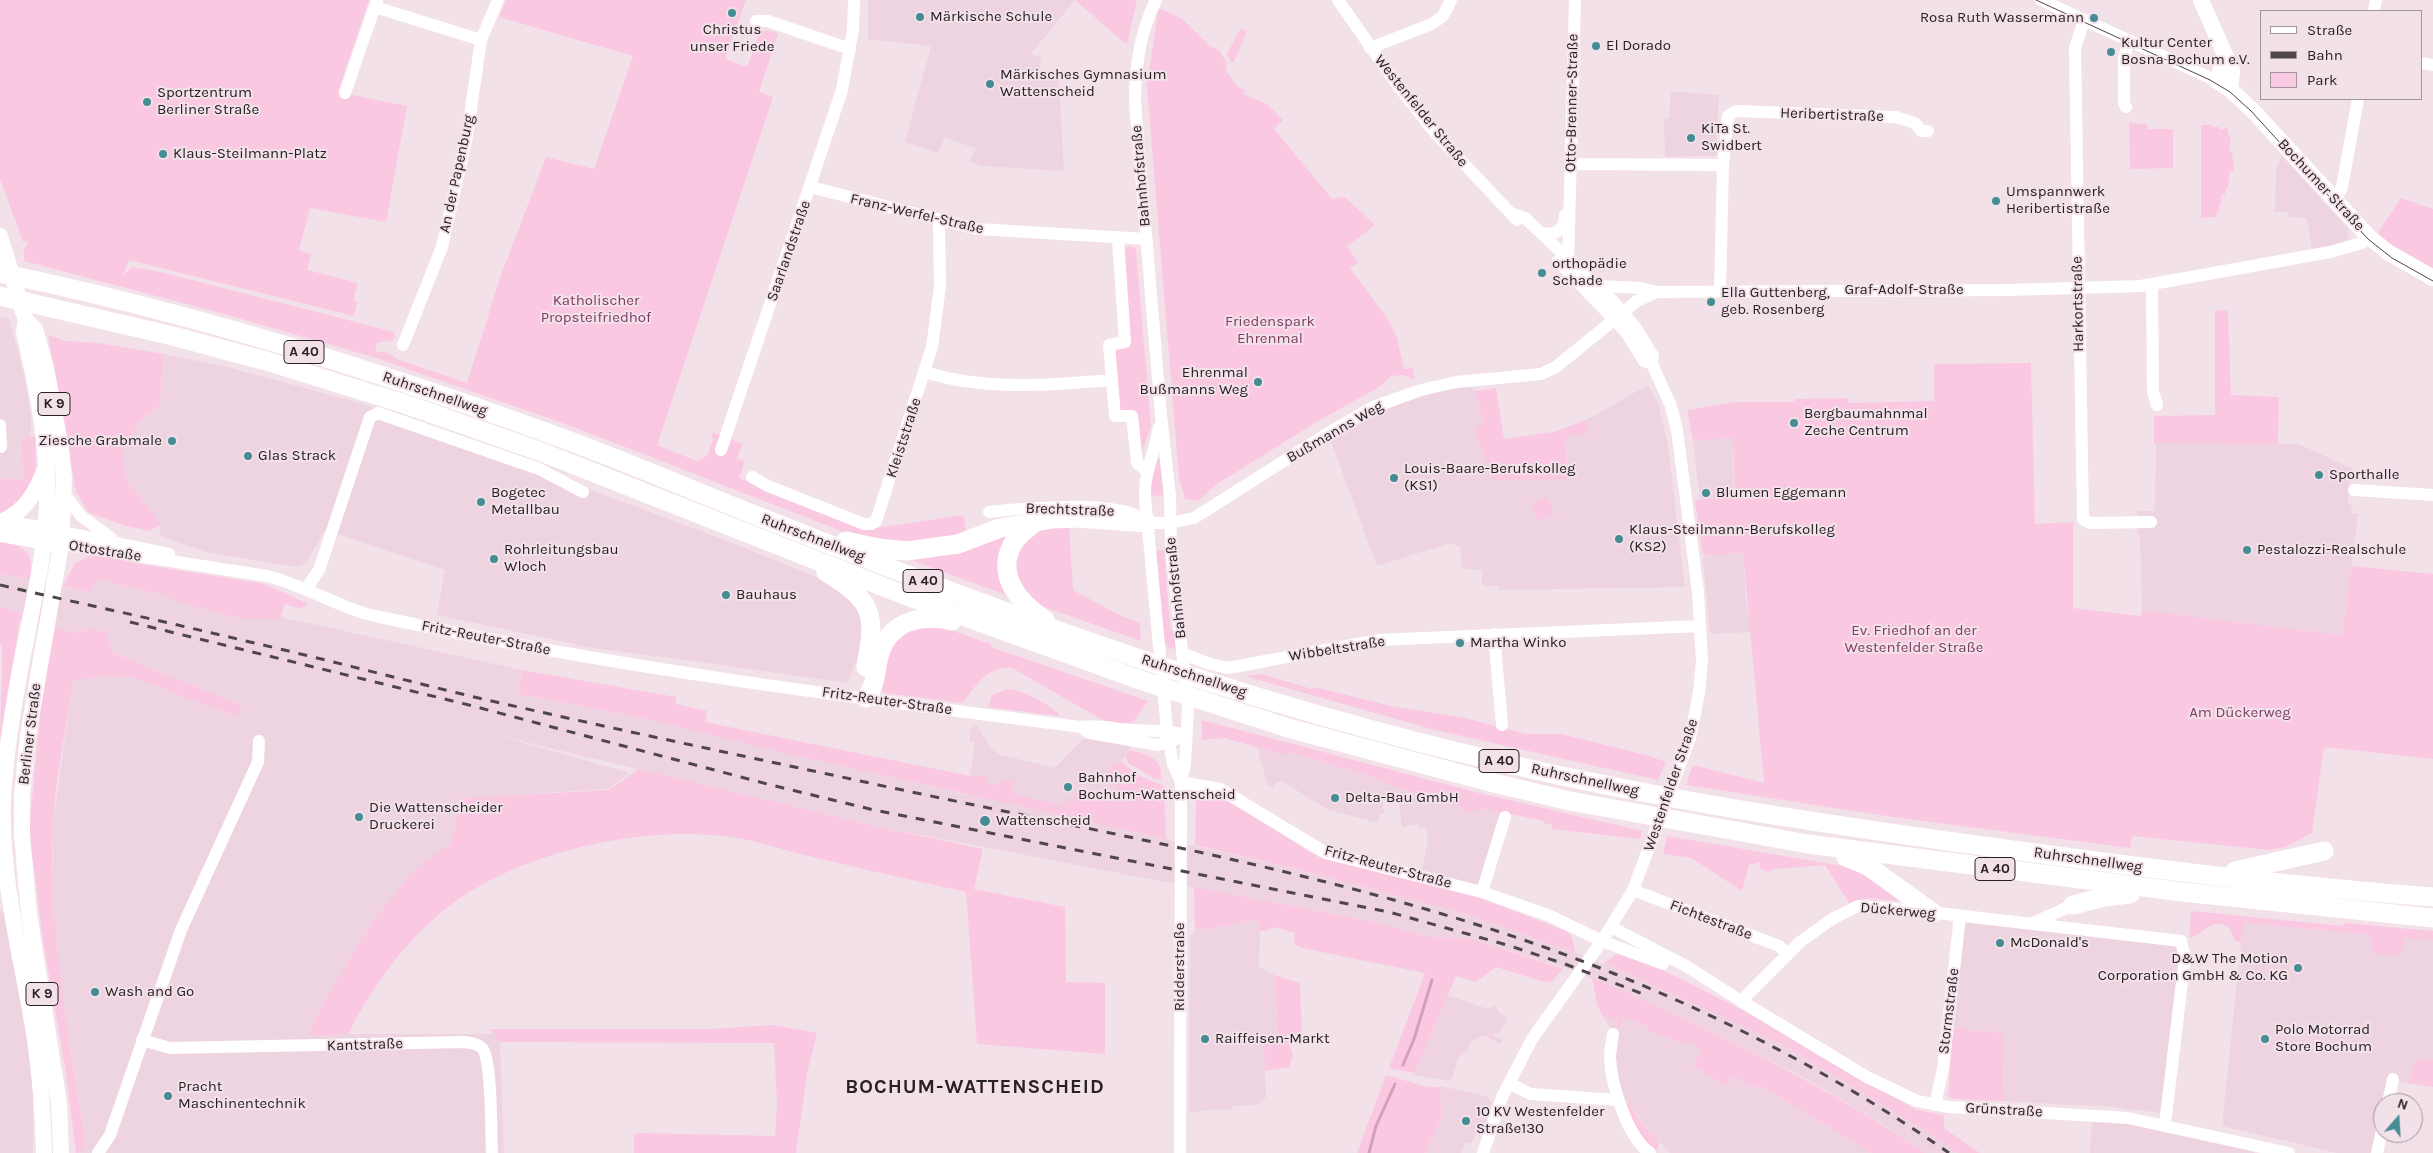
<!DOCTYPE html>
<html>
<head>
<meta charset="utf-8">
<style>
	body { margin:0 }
	#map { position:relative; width:2433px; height:1153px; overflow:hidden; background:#f3e1ea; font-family:Karla,sans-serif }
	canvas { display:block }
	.legend { position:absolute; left:2260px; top:10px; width:162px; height:90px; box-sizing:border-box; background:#f3e1ea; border:1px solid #a2949b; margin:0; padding:6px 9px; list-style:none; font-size:15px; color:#282124 }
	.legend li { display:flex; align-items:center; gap:10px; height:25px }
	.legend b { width:25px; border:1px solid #a2949b }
	.north { position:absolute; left:2373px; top:1093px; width:50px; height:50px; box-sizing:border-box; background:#f3e1ea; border:1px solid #a2949b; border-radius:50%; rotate:19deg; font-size:14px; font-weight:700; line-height:20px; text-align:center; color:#282124 }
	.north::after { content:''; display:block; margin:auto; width:18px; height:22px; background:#458c93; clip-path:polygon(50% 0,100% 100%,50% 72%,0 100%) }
</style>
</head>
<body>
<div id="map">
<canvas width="2433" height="1153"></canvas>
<ul class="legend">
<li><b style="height:6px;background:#fff"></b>Straße</li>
<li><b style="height:6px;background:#4f464a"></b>Bahn</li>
<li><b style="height:14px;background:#fbc8e2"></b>Park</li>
</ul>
<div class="north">N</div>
</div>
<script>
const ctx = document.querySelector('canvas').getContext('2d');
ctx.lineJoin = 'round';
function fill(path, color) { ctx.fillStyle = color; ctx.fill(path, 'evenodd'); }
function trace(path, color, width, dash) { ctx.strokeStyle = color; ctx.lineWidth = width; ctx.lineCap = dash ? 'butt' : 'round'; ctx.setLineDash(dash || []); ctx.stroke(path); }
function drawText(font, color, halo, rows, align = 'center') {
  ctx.font = font + ' Karla,sans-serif'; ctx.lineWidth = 4; ctx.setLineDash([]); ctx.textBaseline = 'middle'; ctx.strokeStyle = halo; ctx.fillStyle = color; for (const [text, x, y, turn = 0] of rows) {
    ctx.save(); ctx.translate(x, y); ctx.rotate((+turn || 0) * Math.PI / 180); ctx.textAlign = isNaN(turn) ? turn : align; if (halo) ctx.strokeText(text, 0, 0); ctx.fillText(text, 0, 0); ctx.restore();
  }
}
const built = new Path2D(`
	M868,0H1075L1030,55L1041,56L1039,79L1059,81L1064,171L982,166L969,162L976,149L945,137L938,153L905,142L931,46L868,39Z
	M1671,91L1719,95L1716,156L1665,157L1664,119L1669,118Z
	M2282,156L2348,229L2349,237L2345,241L2340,244L2312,250L2307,218L2290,217L2287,212H2275L2276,169Z
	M0,317L9,319L24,374L31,417V437L21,438L23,479H0Z
	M164,354L227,367L363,404L546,468L594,491L738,545L837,586L852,599L862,617V643L848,683L672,658L598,649L437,615L445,570L325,530L307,562L296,567L206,552L160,536L161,524L127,481L121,454L138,423L160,404Z
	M1648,385L1659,406L1668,446L1685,587L1499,590V586H1482V570L1462,569L1460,547L1450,543L1377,566L1331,442L1379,413L1422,394L1472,386L1484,424L1475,428L1569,479L1565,436L1588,433L1586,420Z
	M1733,438L1734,497L1700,500L1693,440Z
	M2156,443L2299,444L2353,469L2349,476L2348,503L2352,504L2351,513L2358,514L2342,635L2142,610L2140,534H2137V511H2155Z
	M1743,553L1746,602L1752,632L1713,634L1710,631L1703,558L1706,555Z
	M0,574L90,592L99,577L115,584L278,619L281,617L522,670L518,694L638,717L967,795L975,742L969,741L971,729L976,724L990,747L998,754L1055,768L1082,740L1089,738L1132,745L1126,756L1120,762L1124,800L1117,828L1312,873L1462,913L1576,953L1603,965L1604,963L1784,1045L1927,1132L1958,1153H1926L1879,1122L1801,1076L1723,1037L1607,984L1565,968L1472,939L1431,937L1374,922L874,826L488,733L630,773L608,789L460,798L451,844L394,896L365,934L338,979L308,1036L348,1034H494L500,1042L504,1153H78L86,1145L60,984L53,910V823L73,681L103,676L135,678L236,717L242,705L113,653L88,628L79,633L19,621L21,612L0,607Z
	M1257,748L1281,755L1291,752L1382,780L1389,785L1460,807L1466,813L1484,809L1502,813L1480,886L1422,870L1428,840L1426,827L1419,829L1418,824L1402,827L1398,795L1382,798L1384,814H1380L1379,823L1328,810L1282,781L1277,782L1273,788L1268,786Z
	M0,911L5,913L33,1060V1153H0Z
	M1256,920L1260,931L1259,967L1274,975L1278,1034L1264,1036L1266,1097L1258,1105L1232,1106V1110L1211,1109L1194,1113L1189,1111L1190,936L1195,931Z
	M1967,921L2174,946L2178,950L2181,955L2161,1113L2113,1107L2003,1101L2004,1033L1952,1028L1965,923Z
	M2243,923L2433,940V1059H2417L2407,1083L2391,1079L2383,1103L2373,1153H2337L2222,1126Z
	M1448,995L1488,1009L1495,1005L1499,1013L1508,1018L1499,1034L1495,1032L1493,1035L1502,1040L1500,1044L1483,1035L1471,1042L1468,1050L1458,1058L1451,1081L1414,1075Z
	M1606,1017L1617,1020L1620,1027L1622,1018L1649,1027L1648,1030L1682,1044L1686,1041L1703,1050L1692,1066L1724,1086L1732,1076L1753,1087L1761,1086L1871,1153H1670L1643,1124L1629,1102L1625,1106L1613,1059L1615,1036L1604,1018Z
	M1441,1086L1486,1096L1492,1102L1484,1127L1478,1131L1471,1143H1466L1461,1153H1425L1443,1114L1440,1096Z
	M2092,1120L2136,1125L2254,1150V1153H2090Z`);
const green = new Path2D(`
	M0,0H369L338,92L407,106L386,222L310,208L299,250L311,254L307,270L358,283L353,300L357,302L354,316L129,260L123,276L132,267L165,273L394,332L395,337L393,340L377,343L375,352C383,350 392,354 397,359L467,383L500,278L546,157L594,169L633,56L499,17L506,0H746L725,59L747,67L760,32L767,30L778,34L759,92L773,97L657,445L697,461L707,456L713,439L711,438L713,432L743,444L737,458L745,461L739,478L858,528H877L963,515L967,533L909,545L849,534L571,426L373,357L221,313L24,261V251L28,241L23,242L0,179Z
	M1137,0L1127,45L1076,1L1077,0Z
	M1161,9L1181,18L1210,46L1220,51L1227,64L1226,71L1237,86L1245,90L1243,94L1267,104L1283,120L1274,129L1332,199L1345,197L1375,225L1347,246L1358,263L1350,268L1389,321L1397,338L1404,369L1413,368L1414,379L1403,375L1391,376L1381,386L1315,423L1217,484L1198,501L1185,499L1179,478L1147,86L1158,10Z
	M1240,29L1247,31L1234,62H1231L1227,54Z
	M2129,123L2147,124L2148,129H2173V168L2130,169Z
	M2201,125H2211L2212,127H2219V130L2228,128V135L2231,136L2229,152H2232L2234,170L2230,171L2228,188L2225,189V195H2221V205H2219V212L2216,213V217L2201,218Z
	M2401,198L2433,209V268L2390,244L2377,234Z
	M1122,247H1133L1136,250L1151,426L1140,457L1122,411L1120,410L1115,350L1127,347Z
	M2215,310L2228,311L2231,395L2279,397L2278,444L2154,443V416L2215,415Z
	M48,335L66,341L99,343L164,354L160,404L138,423L121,454L127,481L161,524L150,531L126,526L89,513L76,492Z
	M2031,363L2035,524L2073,522V608L2141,616L2142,610L2342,635L2351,566L2433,574V759L2324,747L2312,833L2285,847L2268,850L2132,836L2130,848L1893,817L1686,785L1693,765L1764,783C1757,706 1750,627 1743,553L1706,555L1702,553L1695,500L1735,497L1733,438L1693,440L1687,410L1736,402H1794L1795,399L1848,398L1849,403L1934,401V364Z
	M1496,388L1504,439L1554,432L1586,420L1588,433L1565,437L1569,479L1493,480L1474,428L1484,424L1474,391Z
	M35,436L36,475L19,506L0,513V479H23L21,438Z
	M1159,457L1161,458L1164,495L1150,496V483Z
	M1547,497L1554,514L1538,520L1531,503Z
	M1069,525L1073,590L1117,614L1140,623L1141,641L1030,602L1015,581L1016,560L1023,545L1040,529Z
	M1010,531L1001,579L1006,595L903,557Z
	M0,542C27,545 34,553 30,580L0,574Z
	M1164,550L1170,626L1176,640L1177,650L1168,647L1163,639L1156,551Z
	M95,554L140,564L264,584L307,603L306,606L301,609L285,604L281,617L278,619C238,621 209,611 171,599L169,596L115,584L99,578L90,592L63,586L75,563Z
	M0,607L21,612L0,740C0,708 3,677 2,645L0,644Z
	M933,624L991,644V647L1148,701L1133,722L1111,725L1012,668C988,665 975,686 963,703L884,693C873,672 888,642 906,630C912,625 925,625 933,624Z
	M53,628L78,633L88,628L106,632L113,653L242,705L236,717L135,678L103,676L73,681C67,726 55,779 53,824C48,932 69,1039 86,1145L78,1153H76L66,1073L44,947L29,832L41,705Z
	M522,670L676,697V704L707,711L705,722L970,776H983L991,787L1001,783L1003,779L1013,782V794L1064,806L1065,800L1073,802L1075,793L1122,803L1123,796L1115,793L1117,784L1107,781L1110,766L1117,761L1120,764V761L1140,776L1164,786L1166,839L789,754L638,717L518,694Z
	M1262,674L1312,689L1314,687L1391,706L1465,718L1526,734H1561L1646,755L1666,762L1658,780L1435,730L1245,676Z
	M1007,689C1019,688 1054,706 1060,716L988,707L992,695Z
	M1202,720L1475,792L1642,831L1640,839L1552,829V825L1544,823V821L1484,809L1466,813L1460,807L1389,785L1382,780L1291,752L1282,755L1225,738L1202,740Z
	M1130,750C1148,754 1163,758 1161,779H1155L1128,763L1126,756Z
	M639,769L874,826L983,849L974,889L1065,907L1066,982L1105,983V1054L977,1044L966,892C912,880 858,868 804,855C777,848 751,839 723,836C637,826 517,853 448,907C405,941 372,987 348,1034L307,1036C338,977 390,876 451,844L460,798L609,790Z
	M1210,794L1218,795L1318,857L1481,898L1565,931L1571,935L1576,953L1462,913L1312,873L1195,845L1196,801Z
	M1667,836L1843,866L1858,871L1903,897L1898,901L1869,898L1849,903L1825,865L1775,869C1769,873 1766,872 1760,868V862L1749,865L1742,891L1691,858L1663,854Z
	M1194,887L1374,922L1431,937L1472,939L1564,969L1551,982L1541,981L1496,967L1476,982L1456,976L1415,1073L1389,1068L1425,973L1302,948L1294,944L1295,933L1273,927L1266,931H1260L1256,920L1195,931Z
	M2191,911L2343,926L2344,923L2433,931V940L2403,938V950L2395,956L2375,953L2371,947L2372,935L2356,933L2244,923L2241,942L2235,941L2229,928C2211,915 2205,935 2189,938Z
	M1617,954L1659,968L1746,1012L1824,1059L1917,1110L1944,1115V1128L1980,1153H1958L1927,1132L1784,1045L1604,963Z
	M1274,975L1300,983L1302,1037L1286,1035L1293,1056L1289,1067L1265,1071L1264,1036L1278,1034Z
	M1592,978C1621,989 1648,1003 1676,1015C1763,1055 1846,1100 1926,1153H1871L1761,1086L1753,1087L1732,1076L1725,1086L1692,1066L1703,1050L1686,1041L1682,1044L1647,1030L1648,1027L1623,1018L1620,1027L1616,1026L1617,1020L1606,1017L1604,1018L1597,1005Z
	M773,1025L817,1033L807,1074L796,1153H634V1135L639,1133L775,1136L777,1105L774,1043L500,1042L490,1029H711Z
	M1952,1028L2004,1033L2003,1101L1953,1099L1948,1097Z
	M2417,1059H2433V1087L2407,1083Z
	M1386,1075L1428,1087H1441L1440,1096L1443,1114L1425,1153H1357Z
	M1631,1101C1633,1117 1649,1131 1660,1142L1656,1152L1639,1139L1625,1106Z`);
const stream = new Path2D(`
	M1403,1065L1414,1039L1432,980
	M1369,1153L1376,1126L1395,1084`);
const minor = new Path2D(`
	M1156,0C1140,32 1135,66 1135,101L1161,415L1170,497L1171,547L1188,707L1185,764L1181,782L1180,1153
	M1338,0L1396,83L1437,135L1517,220
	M2041,0L2217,81
	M375,7L481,40
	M2374,11L2376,0
	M2084,20L2075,48L2083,519L2090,523L2151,522
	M756,21H768L850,49
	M1370,48L1432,24L1443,16L1451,0
	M2422,63L2433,65
	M345,93L377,0
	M2126,107L2124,103V58L2129,41
	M1571,164L1723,165
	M810,187L977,229L1146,239
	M2335,201L2342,187L2358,99
	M1541,233C1555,236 1565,230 1565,215
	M1118,239L1125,342L1109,345L1115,416H1132L1137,463L1146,470
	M1558,261L1626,332L1644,361L1652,364
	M1568,266L1575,0
	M2152,284L2153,391L2157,405
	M1599,286L1641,288L1657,292
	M1720,291L1723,165L1728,116L1736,111L1896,117L1915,123L1921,131H1928
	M403,345L442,247L467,136L481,40L498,0
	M925,372C985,391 1050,385 1111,380
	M0,425L1,447
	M1159,427C1155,451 1144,472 1145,497L1167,730L1173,764L1181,782
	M721,450L842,90L853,30L854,0
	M752,477L768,486L864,524H871L876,521L932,347L940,286L939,221
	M2354,490L2433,495
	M64,493L81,516L111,538
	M989,512C1020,508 1119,500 1142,519
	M1147,523H1170L1194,518L1325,435L1373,407L1421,390L1456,382L1541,374L1556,367L1637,301L1657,292L2007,290L2141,286L2330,252L2362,243L2369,237
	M62,532L169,554
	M61,544L267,576C307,586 340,609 380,617C611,667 847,697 1081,727C1098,724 1115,729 1132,730C1151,731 1168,730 1187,735
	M306,589L319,570L370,417L378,413L539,469L583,492
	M1494,634L1502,725
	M1183,654L1210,664L1228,668L1379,640L1700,626
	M1085,730L1090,733L1158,745L1175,740
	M1181,782L1220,789L1326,853L1482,892L1550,916L1602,941L1663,964
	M1633,890L1779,946L1788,954
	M1482,892L1505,817
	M2033,923L2073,905
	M1611,927L1686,966L1741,1001L1867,1077L1917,1101L1949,1107L2128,1118L2289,1153
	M1741,1001L1800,942L1832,919L1858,906L1920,911L2181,941L2185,957L2165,1124
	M1613,1034C1612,1042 1610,1050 1610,1057C1611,1084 1627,1137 1650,1153
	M142,1040L170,1048L464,1042C470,1043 477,1043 482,1048C492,1058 491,1135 492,1153
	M1509,1083L1530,1094L1618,1100
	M2388,1103L2393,1079
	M1935,1105L1943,1069L1960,916
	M98,1153L110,1135L181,930L258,762L259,741
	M1483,1153L1502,1097L1532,1039L1602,941L1633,890L1690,738L1699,693L1702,661L1698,592L1677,430L1671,406L1652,364L1653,356L1635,327L1611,299L1525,218L1513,214
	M2377,1153L2383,1125`);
const major = new Path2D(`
	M2201,0L2232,71L2230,89
	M2225,58L2217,81L2230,89L2255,113L2369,237L2389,253L2433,278
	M0,236L26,321L24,332C37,389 49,446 47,505C45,552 34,599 25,645C15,695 6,746 3,798C0,878 21,954 34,1033C40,1073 43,1112 44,1153
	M26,321L35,329L46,368L61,448L64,479L61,544L28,735L22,795V835L29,914L59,1103L61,1153
	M0,523C24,511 35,496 44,471
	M0,523L55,531
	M0,534L54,543`);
const highway = new Path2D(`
	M0,273C190,312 377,370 559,437C635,465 708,497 783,526C920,581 1059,633 1200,679C1356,729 1517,770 1679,799C1770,816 1862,829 1954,842C2113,864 2273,885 2433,897
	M0,296L173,336L266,361L405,404L539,451L899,593L1143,681L1288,728L1494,783L1570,801L1808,844L2182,892L2433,918
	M1034,523C1026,530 1017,536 1012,545C996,577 1020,603 1045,620
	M846,541L879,548L907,551L958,544L1000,528L1053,519L1077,518L1147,523
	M826,572C874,602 876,613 866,667
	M866,698C879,680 874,669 881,650C893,620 923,614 952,621
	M1846,857L1868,866L1933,913
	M2235,871L2324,851
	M2073,905L2104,897L2130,894`);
const tram = new Path2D(`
	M2036,0L2210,80L2230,92L2251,111L2368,239L2392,258L2433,281`);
const rail = new Path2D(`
	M0,585C83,604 167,622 250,642C324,659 396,678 470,696C596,725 724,752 851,779C1071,827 1295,864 1509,935C1665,987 1815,1060 1949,1153
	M130,622L469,705L771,785L874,810L1389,912L1507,945L1565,964L1648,996`);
const markers = [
	[732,13,5,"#458c93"],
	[920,17,5,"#458c93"],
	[2094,18,5,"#458c93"],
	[1596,46,5,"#458c93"],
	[2111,52,5,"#458c93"],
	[990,84,5,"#458c93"],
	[147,102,5,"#458c93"],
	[1691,138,5,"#458c93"],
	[163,154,5,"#458c93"],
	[1996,201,5,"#458c93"],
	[1542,273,5,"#458c93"],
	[1711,302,5,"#458c93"],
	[1258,382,5,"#458c93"],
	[1794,423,5,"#458c93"],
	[172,441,5,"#458c93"],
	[248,456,5,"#458c93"],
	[2319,475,5,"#458c93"],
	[1394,478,5,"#458c93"],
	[1706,493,5,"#458c93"],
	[481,502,5,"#458c93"],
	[1619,539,5,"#458c93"],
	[2247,550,5,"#458c93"],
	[494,559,5,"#458c93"],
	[726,595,5,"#458c93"],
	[1460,643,5,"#458c93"],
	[1068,787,5,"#458c93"],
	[1335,798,5,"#458c93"],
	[359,817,5,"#458c93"],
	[985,821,6,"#458c93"],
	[2000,943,5,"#458c93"],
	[2298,968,5,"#458c93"],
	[95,992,5,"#458c93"],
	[1205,1039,5,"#458c93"],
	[2265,1039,5,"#458c93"],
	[168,1096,5,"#458c93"],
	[1466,1121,5,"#458c93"]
];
const shields = [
	[304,352,40],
	[54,404,32],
	[923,581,40],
	[1499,761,40],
	[1995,869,40],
	[42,994,32]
];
const shieldNames = [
	["A 40",304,352],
	["K 9",54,404],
	["A 40",923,581],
	["A 40",1499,761],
	["A 40",1995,869],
	["K 9",42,994]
];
const poiNames = [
	["Märkische Schule",930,17],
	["Rosa Ruth Wassermann",2084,18,"right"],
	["Christus",732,30,"center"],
	["unser Friede",732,47,"center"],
	["Kultur Center",2121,43],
	["Bosna Bochum e.V.",2121,60],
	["El Dorado",1606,46],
	["Märkisches Gymnasium",1000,75],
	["Wattenscheid",1000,92],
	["Sportzentrum",157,93],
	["Berliner Straße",157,110],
	["KiTa St.",1701,129],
	["Swidbert",1701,146],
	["Klaus-Steilmann-Platz",173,154],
	["Umspannwerk",2006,192],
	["Heribertistraße",2006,209],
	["orthopädie",1552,264],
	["Schade",1552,281],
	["Ella Guttenberg,",1721,293],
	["geb. Rosenberg",1721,310],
	["Ehrenmal",1248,373,"right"],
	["Bußmanns Weg",1248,390,"right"],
	["Bergbaumahnmal",1804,414],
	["Zeche Centrum",1804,431],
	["Ziesche Grabmale",162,441,"right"],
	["Glas Strack",258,456],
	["Louis-Baare-Berufskolleg",1404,469],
	["(KS1)",1404,486],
	["Sporthalle",2329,475],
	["Bogetec",491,493],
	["Metallbau",491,510],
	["Blumen Eggemann",1716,493],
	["Klaus-Steilmann-Berufskolleg",1629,530],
	["(KS2)",1629,547],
	["Rohrleitungsbau",504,550],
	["Wloch",504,567],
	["Pestalozzi-Realschule",2257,550],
	["Bauhaus",736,595],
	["Martha Winko",1470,643],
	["Bahnhof",1078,778],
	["Bochum-Wattenscheid",1078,795],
	["Delta-Bau GmbH",1345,798],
	["Die Wattenscheider",369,808],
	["Druckerei",369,825],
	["Wattenscheid",996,821],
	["McDonald's",2010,943],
	["D&W The Motion",2288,959,"right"],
	["Corporation GmbH & Co. KG",2288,976,"right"],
	["Wash and Go",105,992],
	["Polo Motorrad",2275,1030],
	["Store Bochum",2275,1047],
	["Raiffeisen-Markt",1215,1039],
	["Pracht",178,1087],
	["Maschinentechnik",178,1104],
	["10 KV Westenfelder",1476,1112],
	["Straße130",1476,1129]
];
const streetNames = [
	["Otto-Brenner-Straße",1572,103,-89],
	["Westenfelder Straße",1421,111,51],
	["Heribertistraße",1832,115,2],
	["An der Papenburg",457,174,-78],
	["Bahnhofstraße",1141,176,-95],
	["Bochumer Straße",2321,185,47],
	["Franz-Werfel-Straße",917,214,13],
	["Saarlandstraße",789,251,-71],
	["Graf-Adolf-Straße",1904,290],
	["Harkortstraße",2078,304,-91],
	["Ruhrschnellweg",435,394,19],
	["Bußmanns Weg",1335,432,-30],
	["Kleiststraße",904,438,-72],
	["Brechtstraße",1070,510,2],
	["Ruhrschnellweg",813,538,21],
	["Ottostraße",105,551,9],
	["Bahnhofstraße",1176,588,-96],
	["Fritz-Reuter-Straße",486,638,11],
	["Wibbeltstraße",1337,649,-9],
	["Ruhrschnellweg",1194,676,18],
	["Fritz-Reuter-Straße",887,701,8],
	["Berliner Straße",30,734,-83],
	["Ruhrschnellweg",1585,780,12],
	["Westenfelder Straße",1671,785,-71],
	["Ruhrschnellweg",2088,860,8],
	["Fritz-Reuter-Straße",1388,867,15],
	["Dückerweg",1898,911,5],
	["Fichtestraße",1711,920,21],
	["Ridderstraße",1180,967,-90],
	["Stormstraße",1949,1011,-83],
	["Kantstraße",365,1045,-2],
	["Grünstraße",2004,1110,3]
];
const parkNames = [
	["Katholischer",596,301],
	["Propsteifriedhof",596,318],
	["Friedenspark",1270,322],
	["Ehrenmal",1270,339],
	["Ev. Friedhof an der",1914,631],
	["Westenfelder Straße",1914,648],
	["Am Dückerweg",2240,713]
];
const districtNames = [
	["BOCHUM-WATTENSCHEID",975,1087]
];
fill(built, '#eed4e0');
fill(green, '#fbc8e2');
trace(stream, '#d59eba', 3);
trace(minor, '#fff', 12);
trace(major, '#fff', 16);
trace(highway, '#fff', 19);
trace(tram, '#4f464a', 1);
trace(rail, '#4f464a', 3, [9, 9]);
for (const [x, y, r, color] of markers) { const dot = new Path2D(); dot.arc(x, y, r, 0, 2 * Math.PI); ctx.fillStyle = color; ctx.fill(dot); trace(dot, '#f3e1ea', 2); }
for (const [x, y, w] of shields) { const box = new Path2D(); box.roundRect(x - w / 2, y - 11.5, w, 23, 4); ctx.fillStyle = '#f3e1ea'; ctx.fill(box); trace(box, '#282124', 1); }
drawText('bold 14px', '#282124', null, shieldNames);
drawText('15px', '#282124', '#f3e1ea', poiNames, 'left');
drawText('15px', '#282124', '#f3e1ea', streetNames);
drawText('15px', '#7f3b62', '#f3e1ea', parkNames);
ctx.letterSpacing = '1px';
drawText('bold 20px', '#282124', '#f3e1ea', districtNames);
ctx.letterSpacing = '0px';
</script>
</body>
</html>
